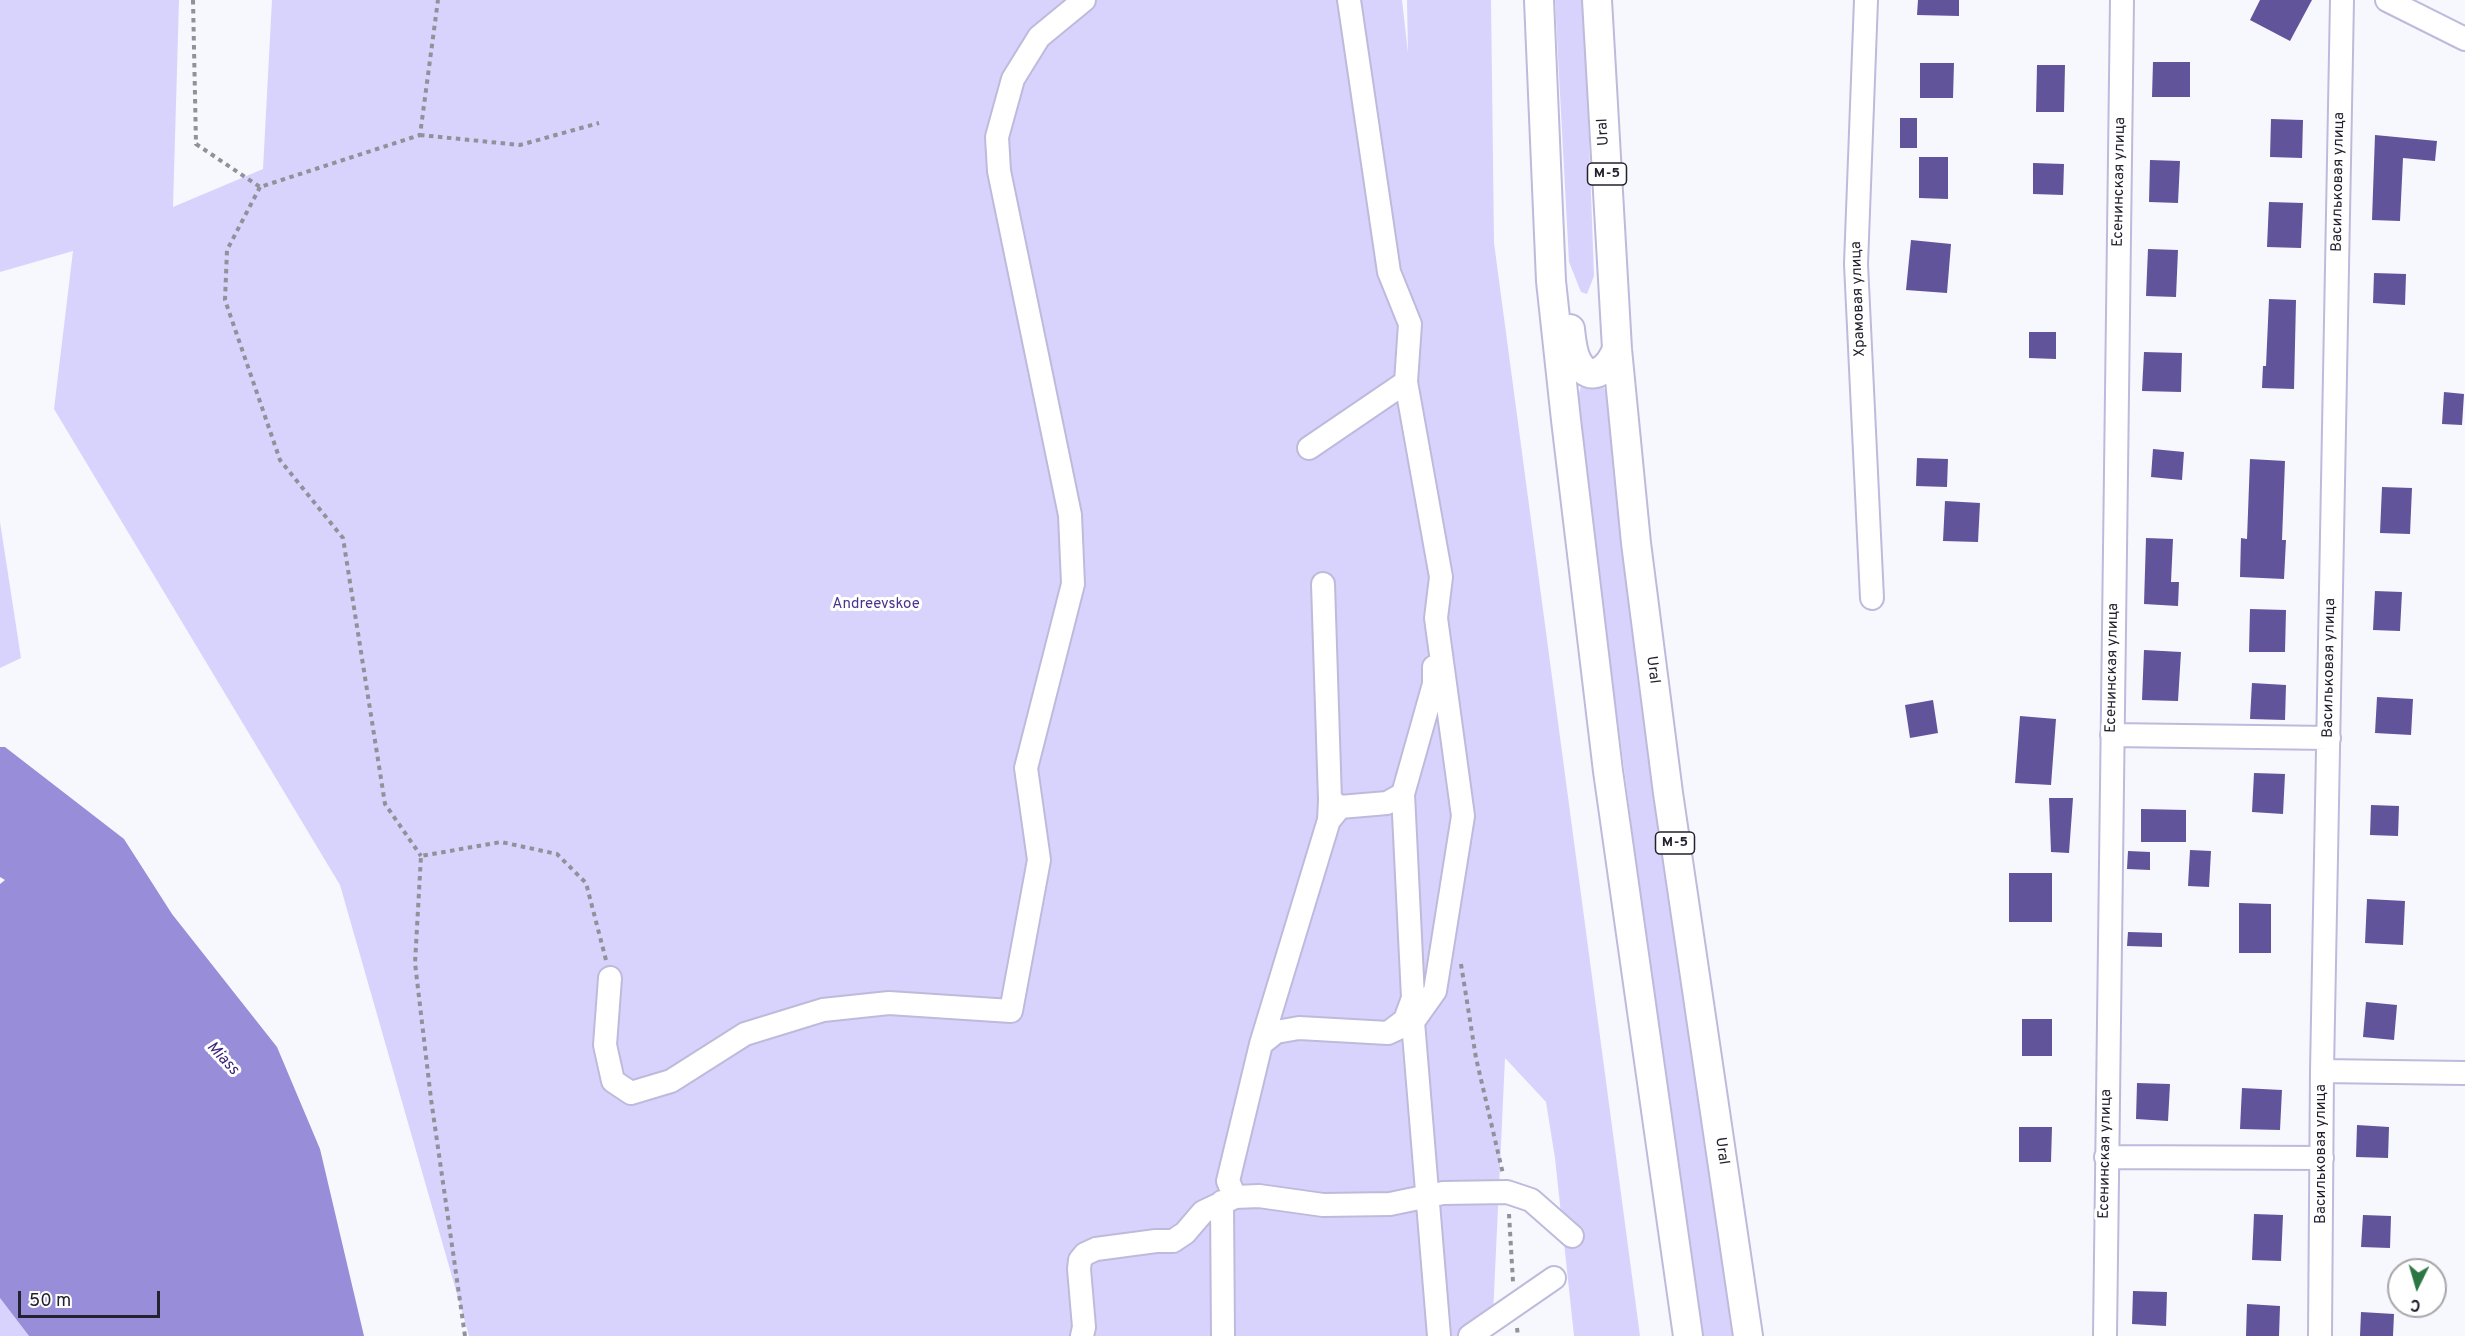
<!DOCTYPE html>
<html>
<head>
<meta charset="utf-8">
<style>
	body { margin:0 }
	#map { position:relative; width:2465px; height:1336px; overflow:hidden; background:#f7f7fe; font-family:Overpass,sans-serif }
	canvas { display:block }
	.north { position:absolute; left:2387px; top:1258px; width:60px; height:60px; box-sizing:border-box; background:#fff; border:2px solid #a7a7ab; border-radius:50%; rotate:185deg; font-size:16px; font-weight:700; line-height:24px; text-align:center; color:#23222e }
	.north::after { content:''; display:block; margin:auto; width:21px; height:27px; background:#2c7643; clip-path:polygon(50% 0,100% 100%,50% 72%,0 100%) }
	.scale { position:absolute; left:18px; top:1291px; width:142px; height:27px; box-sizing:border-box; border:3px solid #23222e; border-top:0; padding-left:8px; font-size:18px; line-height:21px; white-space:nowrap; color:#23222e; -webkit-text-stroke:4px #fff; paint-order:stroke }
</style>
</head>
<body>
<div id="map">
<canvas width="2465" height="1336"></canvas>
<div class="north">С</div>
<div class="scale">50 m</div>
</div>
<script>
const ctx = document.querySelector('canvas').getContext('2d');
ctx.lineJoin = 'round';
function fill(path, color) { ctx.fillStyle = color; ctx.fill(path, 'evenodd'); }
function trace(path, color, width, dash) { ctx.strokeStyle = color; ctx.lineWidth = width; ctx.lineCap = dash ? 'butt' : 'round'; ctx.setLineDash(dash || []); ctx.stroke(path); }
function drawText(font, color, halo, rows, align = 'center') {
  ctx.font = font + ' Overpass,sans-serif'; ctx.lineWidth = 6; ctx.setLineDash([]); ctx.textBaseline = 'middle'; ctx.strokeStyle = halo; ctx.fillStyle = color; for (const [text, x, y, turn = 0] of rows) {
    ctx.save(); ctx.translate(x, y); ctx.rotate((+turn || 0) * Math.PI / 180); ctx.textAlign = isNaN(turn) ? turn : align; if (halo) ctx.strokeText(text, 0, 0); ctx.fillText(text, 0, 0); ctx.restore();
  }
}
const green = new Path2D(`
	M0,0H179L173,207L263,169L272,0H1402L1408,53L1407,0H1491L1494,243L1640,1336H1574L1555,1158L1546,1102L1505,1058L1492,1336H469L340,885L54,409L73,251L0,272Z
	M1555,0H1584L1594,276L1587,294L1581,292L1569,262Z
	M1602,382L1610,403L1627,592L1679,972L1733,1336H1701L1683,1218L1576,403L1582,383Z
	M0,522L21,658L0,668Z
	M0,1298L29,1336H0Z`);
const water = new Path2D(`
	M0,747H5L124,839L172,914L277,1047L320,1149L364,1336H29L0,1298V884L5,880L0,877Z`);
const building = new Path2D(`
	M1918,0H1959V16L1917,15Z
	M2260,0H2312L2290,41L2250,20Z
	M2153,62H2190V97H2152Z
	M1920,63H1954L1953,98H1920Z
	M2037,65H2065L2064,112H2036Z
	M1900,118H1917V148H1900Z
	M2271,119L2303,120L2302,158L2270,157Z
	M2375,135L2437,141L2435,161L2403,158L2400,221L2372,220Z
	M1919,157H1948V199L1919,198Z
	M2150,160L2180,161L2178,203L2149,202Z
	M2033,163L2064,164L2063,195L2033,194Z
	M2269,202L2303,203L2301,248L2267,247Z
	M1911,240L1951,244L1947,293L1906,290Z
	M2148,249L2178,250L2176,297L2146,296Z
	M2374,273L2406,274L2405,305L2373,303Z
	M2269,299L2296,300L2294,389L2262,388L2263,366H2266Z
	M2029,332H2056V359L2029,358Z
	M2144,352L2182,353L2181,392L2142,391Z
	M2444,392L2464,394L2462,425L2442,424Z
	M2153,449L2184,452L2182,480L2151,477Z
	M1917,458L1948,459L1947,487L1916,486Z
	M2250,459L2285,461L2282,540H2286L2284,579L2240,577L2241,538L2247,539Z
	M2382,487L2412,488L2410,534L2380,533Z
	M1945,501L1980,503L1978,542L1943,541Z
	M2146,538L2173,539L2171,582H2179L2178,606L2144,604Z
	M2375,591L2402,592L2400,631L2373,630Z
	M2250,609L2286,610L2285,652H2249Z
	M2144,650L2181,652L2178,701L2142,700Z
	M2252,683L2286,685L2285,720L2250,719Z
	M2377,697L2413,699L2411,735L2375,733Z
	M1933,700L1938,733L1910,738L1905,705Z
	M2020,716L2056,719L2051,785L2015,783Z
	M2254,773L2285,774L2283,814L2252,812Z
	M2049,798H2073L2069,853L2051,852Z
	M2371,805L2399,806L2398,836L2370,835Z
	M2141,809L2186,810V842H2141Z
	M2190,850L2211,851L2209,887L2188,886Z
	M2128,851L2150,852V870L2127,869Z
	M2009,873H2052V922H2009Z
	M2367,899L2405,901L2403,945L2365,943Z
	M2239,903L2271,904V953H2239Z
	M2128,932L2162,933V947L2127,946Z
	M2366,1002L2397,1005L2394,1040L2363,1037Z
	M2022,1019H2052V1056H2022Z
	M2137,1083L2170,1084L2168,1121L2136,1119Z
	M2242,1088L2282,1090L2280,1130L2240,1129Z
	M2357,1125L2389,1127L2388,1158L2356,1157Z
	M2019,1127H2052L2051,1162H2019Z
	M2254,1214L2283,1215L2281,1261L2252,1260Z
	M2363,1215L2391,1216L2390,1248L2361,1247Z
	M2133,1291L2167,1292L2166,1326L2132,1324Z
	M2247,1304L2280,1306L2279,1336H2246Z
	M2361,1312L2394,1314L2393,1336H2360Z`);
const path = new Path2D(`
	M193,0L196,144L260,187L420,135L438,0
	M420,135L520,145L599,123
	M260,187L227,250L225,300L280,460L343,538L385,804L421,856
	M1461,964L1476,1058L1503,1174
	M1509,1214L1513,1282
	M1517,1328L1518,1336
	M465,1336L431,1099L415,963L421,856L501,842L557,854L586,883L606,960`);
const minor = new Path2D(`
	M1349,0L1389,272L1410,324L1406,382L1441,577L1436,618L1463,816L1435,991L1413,1022L1439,1336
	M1866,0L1856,264L1872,598
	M2387,0L2465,39
	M1309,448L1406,382
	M1323,584L1330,800L1340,807
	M2112,735L2329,738
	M1331,818L1340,807L1387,803L1403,794
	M610,978L605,1045L613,1081L631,1093L671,1081L745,1034L823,1010L889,1003L1011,1011L1039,860L1026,768L1073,584L1070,515L999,171L997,137L1013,79L1039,37L1084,0
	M1388,1033L1405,1020L1413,998L1403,794L1434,684V667
	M1261,1044L1276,1032L1299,1028L1388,1033L1401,1027
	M2322,1071L2465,1073
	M2106,1157L2322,1158
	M1235,1197L1228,1181L1261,1044L1329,820L1330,800
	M1222,1202L1223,1336
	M1082,1336L1084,1327L1079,1269L1080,1260L1085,1254L1096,1249L1156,1241H1173L1185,1233L1203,1212L1235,1197L1259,1196L1323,1205L1390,1204L1443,1193L1507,1192L1531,1200L1572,1236
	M1470,1336L1554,1278
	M2105,1336L2122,0
	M2320,1336L2322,1071L2342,0`);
const major = new Path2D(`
	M1539,0L1551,281L1566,420L1608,771L1688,1336
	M1597,0L1617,349L1636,543L1668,793L1748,1336
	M1570,329C1571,338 1572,352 1577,361C1591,387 1610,367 1617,349`);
const shields = [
	[1607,174,39],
	[1675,843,39]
];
const shieldNames = [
	["М-5",1607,174],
	["М-5",1675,843]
];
const streetNames = [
	["Ural",1604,132,-93],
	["Есенинская улица",2120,182,-89],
	["Васильковая улица",2339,182,-89],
	["Храмовая улица",1859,299,-92],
	["Есенинская улица",2113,668,-89],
	["Васильковая улица",2330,668,-89],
	["Ural",1652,670,83],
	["Ural",1721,1151,82],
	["Есенинская улица",2106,1154,-89],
	["Васильковая улица",2322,1154,-90]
];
const parkNames = [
	["Andreevskoe",876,605]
];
const waterNames = [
	["Miass",222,1059,47]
];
fill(green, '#d7d3fc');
fill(water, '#988dd9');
fill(building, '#61549b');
trace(minor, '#bebadc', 26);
trace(major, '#bebadc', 32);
trace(path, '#91919a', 4, [4.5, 4.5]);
trace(minor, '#fff', 22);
trace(major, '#fff', 28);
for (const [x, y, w] of shields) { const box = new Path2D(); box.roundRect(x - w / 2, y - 11, w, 22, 4.5); ctx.fillStyle = '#fff'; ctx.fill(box); trace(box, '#23222e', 1.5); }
drawText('bold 14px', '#23222e', null, shieldNames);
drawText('15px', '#23222e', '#fff', streetNames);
drawText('15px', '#4a348d', '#fff', parkNames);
drawText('italic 16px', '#3c227b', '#fff', waterNames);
</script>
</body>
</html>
